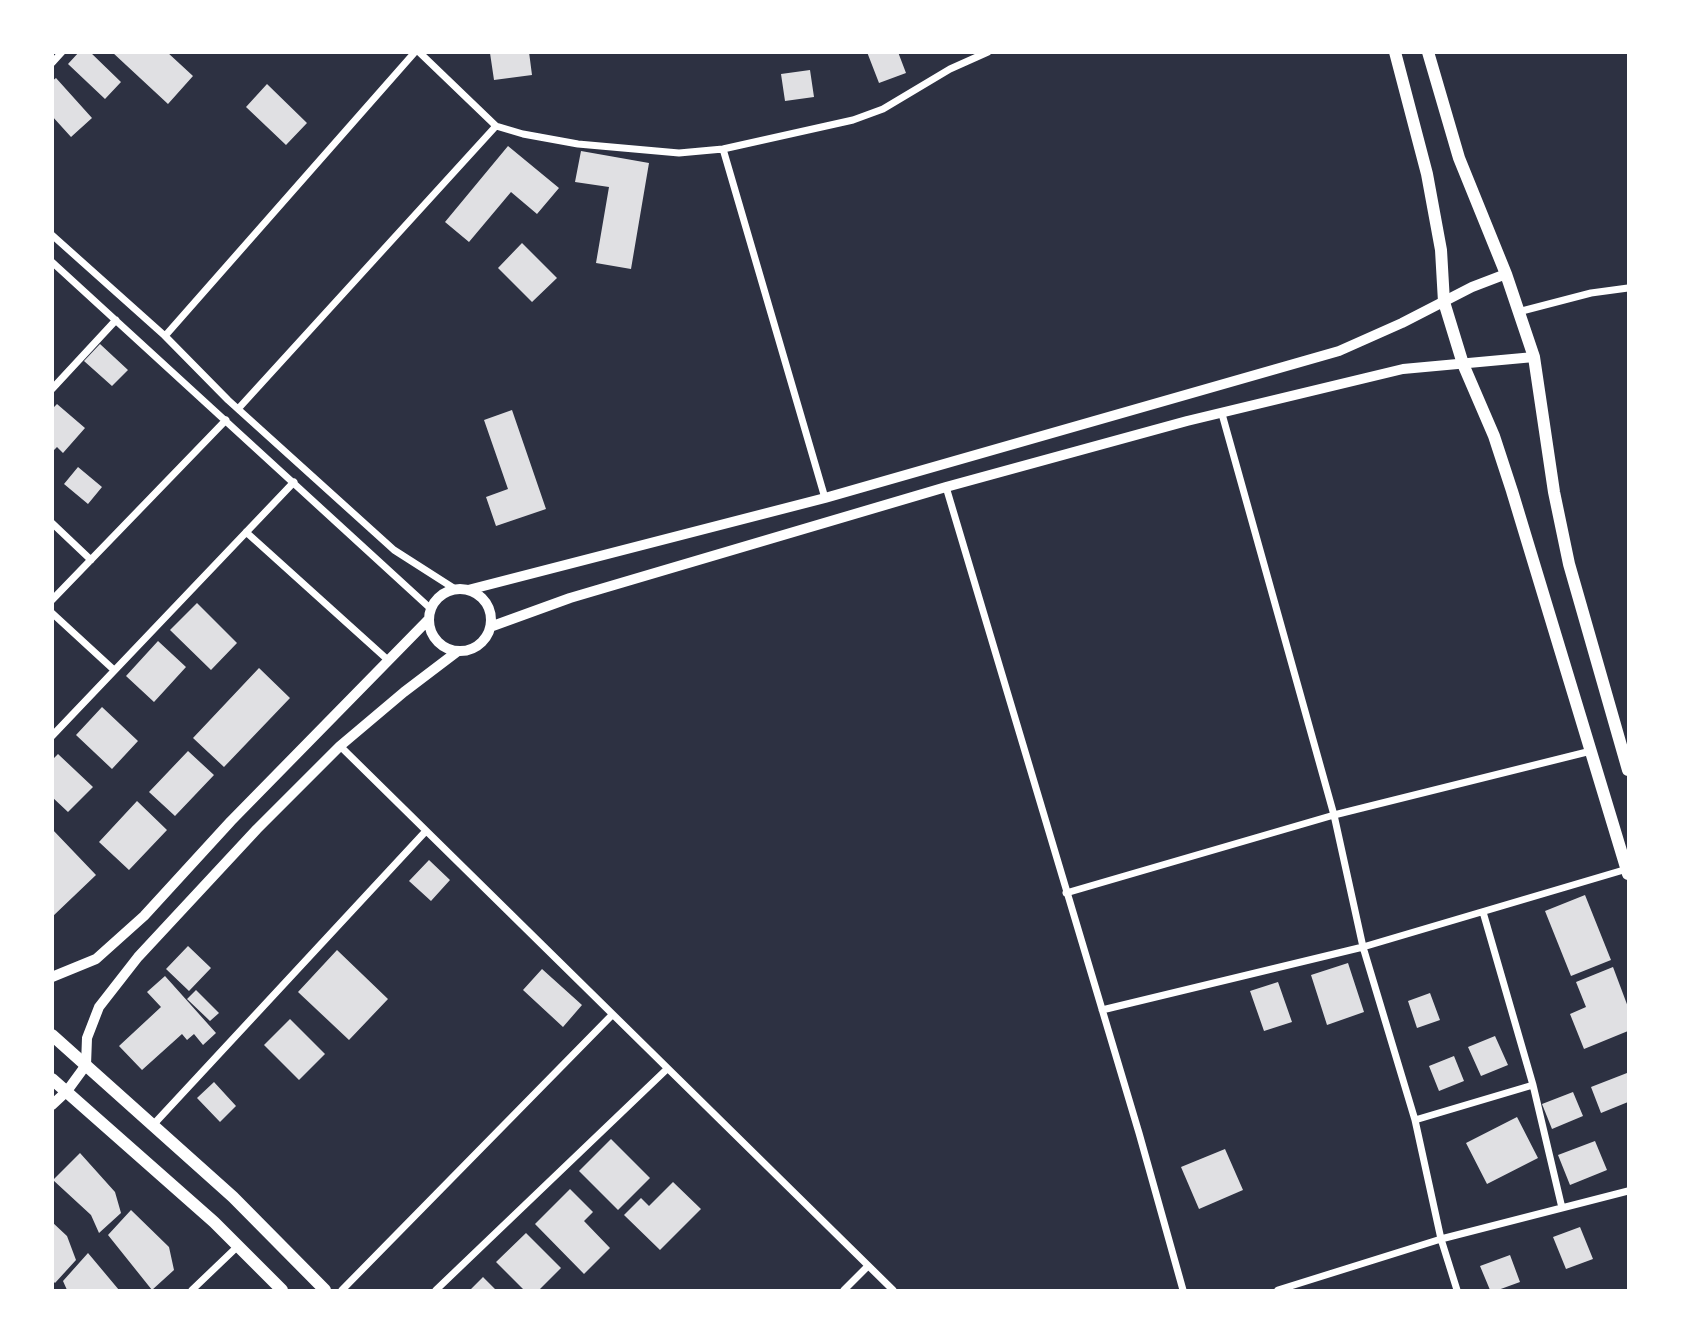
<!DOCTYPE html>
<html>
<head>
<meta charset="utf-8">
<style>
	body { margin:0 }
	#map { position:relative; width:1681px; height:1343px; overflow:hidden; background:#2d3142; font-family:Karla,sans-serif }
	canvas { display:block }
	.frame { position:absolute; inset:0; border:54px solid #fff; pointer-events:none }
</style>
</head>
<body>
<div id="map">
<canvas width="1681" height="1343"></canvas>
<div class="frame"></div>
</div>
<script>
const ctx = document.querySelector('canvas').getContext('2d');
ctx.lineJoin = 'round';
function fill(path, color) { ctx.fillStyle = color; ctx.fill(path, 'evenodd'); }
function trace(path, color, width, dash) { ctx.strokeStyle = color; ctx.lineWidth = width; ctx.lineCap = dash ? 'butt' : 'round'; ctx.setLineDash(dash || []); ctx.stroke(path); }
const building = new Path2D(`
	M79,52H90L121,82L105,99L68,64Z
	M112,52H167L193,76L168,104Z
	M529,52L532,75L494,80L490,53Z
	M867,52H898L906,73L879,83Z
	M810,70L814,97L785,101L781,74Z
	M56,78L92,118L71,137L52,116V81Z
	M267,84L307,123L286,145L246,107Z
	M508,146L559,188L537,214L511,192L469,242L445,222Z
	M581,151L649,163L631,269L596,263L609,187L575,182Z
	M522,243L557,278L532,302L498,268Z
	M100,344L128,370L112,386L84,361Z
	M57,404L85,428L63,453L57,447L52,452V409Z
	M512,410L546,509L496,526L486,497L508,489L484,420Z
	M78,467L102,487L88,504L64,484Z
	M197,603L237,643L211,670L170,630Z
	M158,641L186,667L154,702L126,676Z
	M259,668L290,698L224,767L193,738Z
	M102,707L138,741L112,769L76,735Z
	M188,751L214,775L175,816L149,792Z
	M58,754L93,787L68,812L52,797V760Z
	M137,801L167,830L129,870L99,842Z
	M52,829L96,875L52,917Z
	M429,860L450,880L431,901L409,881Z
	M1585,895L1611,960L1571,976L1545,911Z
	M188,946L211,968L189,991L166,969Z
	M337,950L388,999L349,1040L298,992Z
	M1348,963L1364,1012L1327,1025L1311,975Z
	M1613,967L1628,1007V1031L1584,1049L1570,1014L1586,1007L1576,982Z
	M542,969L582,1005L563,1027L523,990Z
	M165,976L216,1033L203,1045L194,1034L187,1040L182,1034L142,1070L119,1046L161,1007L147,992Z
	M1278,982L1292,1022L1264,1031L1250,991Z
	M196,990L219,1013L210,1021L187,999Z
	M1430,993L1440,1020L1417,1028L1408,1001Z
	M290,1019L325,1054L299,1080L264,1045Z
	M1495,1036L1508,1065L1481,1076L1468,1047Z
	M1454,1056L1464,1081L1439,1091L1429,1066Z
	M1627,1073L1628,1102L1601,1113L1591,1087Z
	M214,1082L236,1106L220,1122L197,1098Z
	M1573,1092L1583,1116L1552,1129L1542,1104Z
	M1517,1117L1538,1158L1487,1184L1466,1143Z
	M611,1139L650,1178L618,1210L579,1171Z
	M1595,1141L1607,1170L1570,1185L1558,1155Z
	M1225,1149L1243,1190L1199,1209L1181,1167Z
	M80,1153L115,1192L121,1213L99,1233L91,1215L53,1180Z
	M673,1182L701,1209L660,1250L624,1215L641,1198L649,1206Z
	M570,1189L593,1212L584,1221L610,1248L584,1274L535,1224Z
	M131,1210L169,1247L174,1270L152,1290L108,1235Z
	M52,1222L67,1236L76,1260L55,1283L52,1280Z
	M1580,1227L1593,1259L1566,1269L1553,1237Z
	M526,1233L561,1268L539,1290H524L496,1262Z
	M88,1253L119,1290H67L63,1281Z
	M1510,1255L1520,1282L1498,1290H1490L1480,1266Z
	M483,1277L496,1290H470Z`);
const minor = new Path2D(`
	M419,52L496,126L523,134L578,144L679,153L723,149L853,120L883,109L950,69L988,52
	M52,63L62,52
	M723,149L825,498
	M52,235L165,336L228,400L394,550L455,589
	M52,262L431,609
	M1518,312L1591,293L1628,288
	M165,336L415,52
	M52,389L116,320
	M238,409L496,126
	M1222,414L1334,815L1363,947L1415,1120L1441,1239L1457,1290
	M946,487L1139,1133L1183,1290
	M52,523L91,560
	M246,532L389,661
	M52,600L226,420
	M52,613L114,670
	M52,736L294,482
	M340,746L893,1290
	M1066,893L1334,815L1591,751
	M1483,912L1533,1085L1562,1208
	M1102,1010L1363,947L1627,869
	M1415,1120L1533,1085
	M153,1125L425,832
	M192,1290L238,1246
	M342,1290L612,1015
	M436,1290L667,1069
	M844,1290L868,1266
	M1278,1290L1441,1239L1628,1191`);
const tertiary = new Path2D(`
	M429 620a31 31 0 1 1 62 0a31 31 0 1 1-62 0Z
	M468,590L825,498L1339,351L1402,323L1472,287L1506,274
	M490,627L570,598L946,487L1187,421L1403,369L1534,357
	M52,977L96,959L144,916L231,821L429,619
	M52,1105L67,1091L86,1065L87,1038L99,1007L138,957L257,829L340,746L404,692L458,651`);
const secondary = new Path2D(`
	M1395,52L1427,174L1441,250L1444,302L1463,364L1494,436L1512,491L1628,874
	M1428,52L1459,158L1506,274L1534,357L1554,492L1569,564L1628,770
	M52,1035L233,1197L325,1290
	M52,1079L214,1222L282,1290`);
fill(building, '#e0e0e3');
trace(minor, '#fff', 7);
trace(tertiary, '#fff', 10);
trace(secondary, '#fff', 12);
</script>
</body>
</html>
